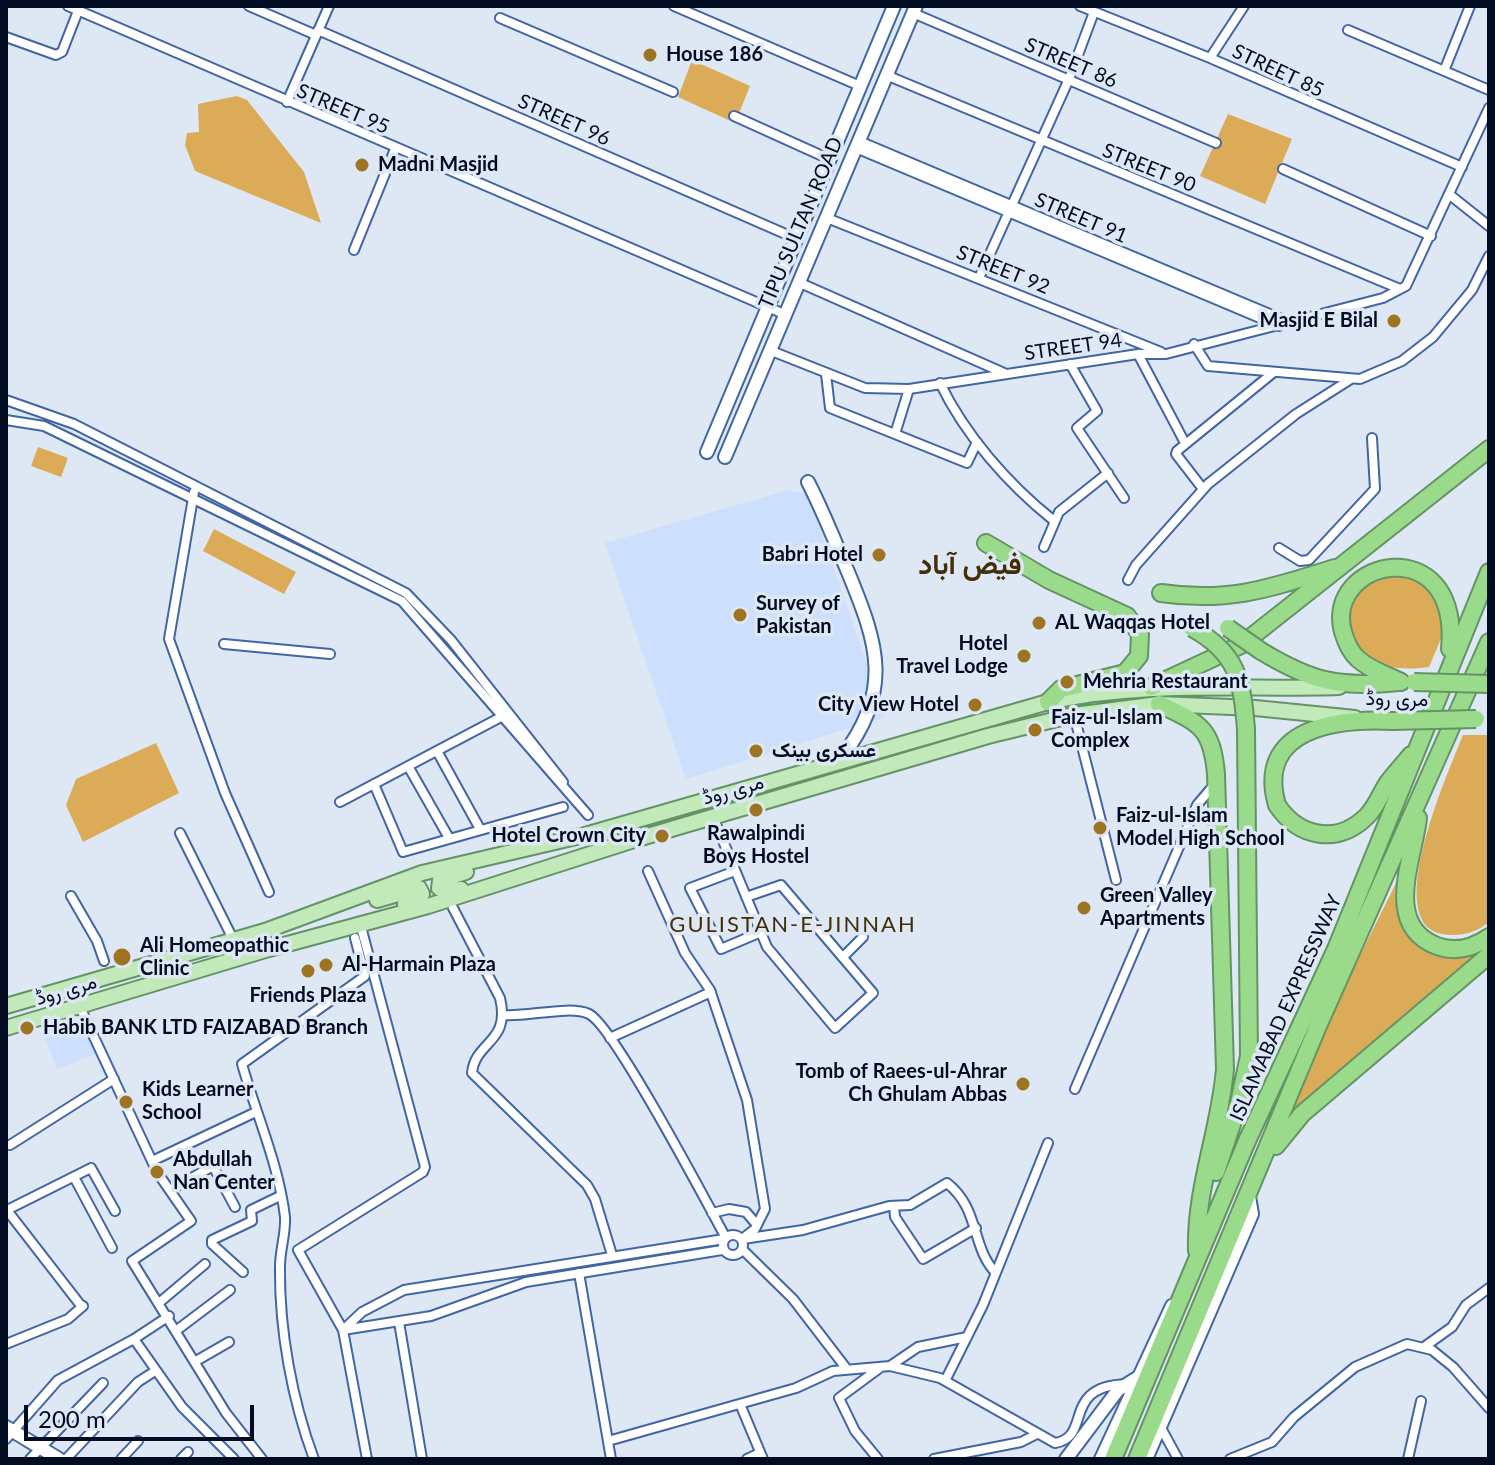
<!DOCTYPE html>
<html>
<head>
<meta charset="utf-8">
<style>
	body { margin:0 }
	#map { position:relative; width:1495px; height:1465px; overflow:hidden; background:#dee7f4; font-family:Lato,sans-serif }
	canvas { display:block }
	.frame { position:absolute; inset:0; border:8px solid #020d23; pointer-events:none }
	.scale { position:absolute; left:24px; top:1405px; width:230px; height:36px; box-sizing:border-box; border:4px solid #020d23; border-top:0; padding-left:10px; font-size:24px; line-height:28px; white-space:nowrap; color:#020d23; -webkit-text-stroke:6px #dee7f4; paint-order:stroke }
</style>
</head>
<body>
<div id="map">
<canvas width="1495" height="1465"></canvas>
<div class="frame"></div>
<div class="scale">200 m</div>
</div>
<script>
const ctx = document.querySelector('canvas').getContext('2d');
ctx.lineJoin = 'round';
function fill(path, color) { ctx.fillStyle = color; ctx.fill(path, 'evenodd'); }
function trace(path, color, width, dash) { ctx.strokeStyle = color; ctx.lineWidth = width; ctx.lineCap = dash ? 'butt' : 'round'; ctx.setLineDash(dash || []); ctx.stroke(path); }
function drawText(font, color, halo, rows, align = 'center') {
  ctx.font = font + ' Lato,Vazirmatn,sans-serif'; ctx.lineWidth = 7; ctx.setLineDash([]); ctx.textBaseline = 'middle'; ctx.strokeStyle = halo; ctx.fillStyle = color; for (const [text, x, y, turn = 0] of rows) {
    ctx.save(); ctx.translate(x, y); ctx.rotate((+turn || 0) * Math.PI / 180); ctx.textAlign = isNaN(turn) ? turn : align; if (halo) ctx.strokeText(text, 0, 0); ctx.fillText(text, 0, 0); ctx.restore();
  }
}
const built = new Path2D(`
	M789,490L808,494L885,717L686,779L605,543Z
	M85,1019L99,1053L57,1069L44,1035Z`);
const green = new Path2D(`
	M692,60L750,86L735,123L678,97Z
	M237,96L247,100L304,172L321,223L195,171L185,145L187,133L199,132L198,104Z
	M1228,114L1292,139L1265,204L1200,176Z
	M38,447L68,458L61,477L31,466Z
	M214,529L296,572L284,594L203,551Z
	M1380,573C1429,574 1432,584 1445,629L1429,667C1395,672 1349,666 1348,623C1348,612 1348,601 1355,592C1361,585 1373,579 1380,573Z
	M1463,735H1489V922C1476,933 1459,937 1442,934C1380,923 1450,768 1463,735Z
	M156,743L179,793L83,842L66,805L76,779Z
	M1399,877C1396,937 1419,971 1482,950L1322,1086L1281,1128L1326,1024Z`);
const street = new Path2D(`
	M68,6L784,314
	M249,6L316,35
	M674,6L860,86
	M1080,6L1210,58L1462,167
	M913,13L1216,143
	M500,18L673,92
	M318,30L797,239
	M1348,30L1489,90
	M6,37L56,55L62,52L78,11
	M1210,58L1244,6
	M1444,71L1470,6
	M886,75L1400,289
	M287,102L329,6
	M734,116L829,159
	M859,141L1291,323
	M856,148L1279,326
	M1283,169L1431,236
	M1450,195L1489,226
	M827,218L1161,352
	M354,250L395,149
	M979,278L1069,79L1094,12
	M798,282L1004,373
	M1194,344L1208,366L1360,379L1402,361L1433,337L1472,290L1489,256
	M769,350L865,388L909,389L1138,354H1166L1383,298L1406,286L1489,108
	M1138,354L1185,443
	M1070,364L1097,411L1077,428L1124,498
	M826,374L830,408L967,463L977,442
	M940,383C965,435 1008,484 1053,520
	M6,400L74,424L406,593L451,640L563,782
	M6,420L44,426L402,601L588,815
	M895,434L909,389
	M1203,489L1176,454L1177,451L1274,372
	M194,492L169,639L225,793L269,892
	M1044,547L1059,512L1108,473
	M1279,548L1300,561L1309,560L1375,489L1372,438
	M1128,580L1136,565L1208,484L1296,414L1351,379
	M224,644L330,654
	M1074,715L1116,880
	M437,751L480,829
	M408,766L449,838
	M374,784L403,852L563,807
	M340,802L501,717
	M714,817L716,824L767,947L835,1028L873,993L781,885L746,897
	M180,833L234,941
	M648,871L685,953L710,990L747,1100L765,1209L755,1229L742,1239
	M735,871L690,888L721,949L761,932
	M71,896L97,941L104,961
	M453,908L500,998C511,1043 475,1041 472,1073L587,1185L595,1199L612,1255
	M360,923L425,1167L423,1172L298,1250L343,1330L367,1459
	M843,957L863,937
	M80,1007L157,1172L191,1221L132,1261L226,1413L262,1459
	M504,1015C527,1017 570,1005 589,1014C613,1025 707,1203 726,1238
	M610,1038L711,992
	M1075,1089L1197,805L1214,785
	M10,1145L114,1079
	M152,1161L256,1112
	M74,1177L112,1248
	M170,1190L213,1166L235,1207
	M894,1206L895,1217L923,1259L976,1228
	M6,1209L82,1307
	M7,1210L91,1168L115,1211
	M712,1213L729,1209L746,1212L757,1225
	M723 1245a10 10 0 1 1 20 0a10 10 0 1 1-20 0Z
	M743,1239L803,1230L889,1206L910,1205L947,1183C980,1209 971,1246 995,1272
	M742,1249L793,1299L846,1368
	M243,1272L212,1244V1240L252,1221L251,1210L280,1196
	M579,1273L611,1459
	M160,1302L205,1264
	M399,1322L422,1459
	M177,1330L230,1290
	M343,1330L362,1312L404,1290L724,1239
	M343,1330L431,1316L526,1282L722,1250
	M134,1339L169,1316
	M6,1344L68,1319L83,1306
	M1424,1347L1452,1327L1466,1305L1489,1288
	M196,1361L229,1342
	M890,1366L918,1347L967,1337
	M945,1381L983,1305L1048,1143
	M740,1404L763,1459
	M1160,1426L1178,1459
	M6,1439L58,1380L134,1339L182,1407L234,1459
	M608,1441L796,1388L833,1371L890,1366L940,1378L1055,1443C1093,1437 1060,1386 1127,1384
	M30,1459L103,1383
	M66,1459L138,1382L155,1371
	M121,1459L138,1441
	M181,1459L188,1452
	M314,1459C292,1400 279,1329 280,1266C280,1250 286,1233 285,1217C279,1165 256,1114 242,1064L365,976L355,938
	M747,1459L760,1453
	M878,1459L855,1431L839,1398L881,1367
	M934,1459L1021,1442L1037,1434
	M1230,1459L1272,1442L1294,1417L1355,1367L1407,1344L1432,1350L1453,1367L1489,1408
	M1408,1459L1421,1401`);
const secondary = new Path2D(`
	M707,452L894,6
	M725,457L916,6
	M808,482C823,511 835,542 848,572C879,647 893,690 840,760
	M6,1427L59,1459
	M1066,1459L1118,1390L1137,1378
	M1101,1459L1172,1306
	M1146,1459L1252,1214L1249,1197`);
const primary = new Path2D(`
	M461,889L445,891L439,888L440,880L466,872
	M377,900L419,888L422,894L419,900L405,904
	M6,1006L265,931L422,873L585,835L1048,702C1145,681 1241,690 1339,687
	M6,1028L269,949L428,906L634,840L988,736L1074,715L1159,704L1255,708L1355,718`);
const highway = new Path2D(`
	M986,543L1049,580L1127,616L1140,634L1139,656L1125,673L1061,689L1048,702
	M1161,593C1229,603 1271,588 1335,568
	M1261,651C1312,682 1339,688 1399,682
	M1401,682C1387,675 1370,670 1358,659C1350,652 1346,642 1343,632C1323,559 1461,528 1450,649
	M1151,687L1241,645L1489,449
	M1159,704C1199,723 1212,727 1216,774L1225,1069C1220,1130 1195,1189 1197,1251
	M1393,721C1337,718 1255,728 1277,805C1299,838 1338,845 1367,816C1376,807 1380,795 1387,784C1394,774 1403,765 1411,755
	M1418,818C1414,858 1382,925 1437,946C1456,953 1473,948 1489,937
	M1276,1146L1302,1114L1489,955
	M1216,1172L1239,1103L1249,1056L1246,729
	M1113,1459L1247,1141L1336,949L1489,572
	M1137,1459L1318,1026L1489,642`);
const highwayBridge = new Path2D(`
	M1192,628C1238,653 1242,681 1246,729
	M1228,628L1261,651
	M1414,682L1489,684
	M1393,721L1476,719`);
const markers = [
	[650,55,8,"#9e7423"],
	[362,165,8,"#9e7423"],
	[1394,321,8,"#9e7423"],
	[879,555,8,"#9e7423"],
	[740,615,8,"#9e7423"],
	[1039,623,8,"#9e7423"],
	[1024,656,8,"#9e7423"],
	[1067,682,8,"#9e7423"],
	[975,705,8,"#9e7423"],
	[1035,730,8,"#9e7423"],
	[756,751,8,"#9e7423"],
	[756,810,8,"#9e7423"],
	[1100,828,8,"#9e7423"],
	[662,836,8,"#9e7423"],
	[1084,908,8,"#9e7423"],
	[122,957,10,"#9e7423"],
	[326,965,8,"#9e7423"],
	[308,971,8,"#9e7423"],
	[27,1028,8,"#9e7423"],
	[1023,1084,8,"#9e7423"],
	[126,1102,8,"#9e7423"],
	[157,1172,8,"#9e7423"]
];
const poiNames = [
	["House 186",666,55],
	["Madni Masjid",378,165],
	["Masjid E Bilal",1378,321,"right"],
	["Babri Hotel",863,555,"right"],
	["Survey of",756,604],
	["Pakistan",756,627],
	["AL Waqqas Hotel",1055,623],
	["Hotel",1008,644,"right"],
	["Travel Lodge",1008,667,"right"],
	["Mehria Restaurant",1083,682],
	["City View Hotel",959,705,"right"],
	["Faiz-ul-Islam",1051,718],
	["Complex",1051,741],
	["عسکری بینک",772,751],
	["Faiz-ul-Islam",1116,816],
	["Model High School",1116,839],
	["Rawalpindi",756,834,"center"],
	["Boys Hostel",756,857,"center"],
	["Hotel Crown City",646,836,"right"],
	["Green Valley",1100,896],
	["Apartments",1100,919],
	["Ali Homeopathic",140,946],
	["Clinic",140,969],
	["Al-Harmain Plaza",342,965],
	["Friends Plaza",308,996,"center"],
	["Habib BANK LTD FAIZABAD Branch",43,1028],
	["Tomb of Raees-ul-Ahrar",1007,1072,"right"],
	["Ch Ghulam Abbas",1007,1095,"right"],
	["Kids Learner",142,1090],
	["School",142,1113],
	["Abdullah",173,1160],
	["Nan Center",173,1183]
];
const streetNames = [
	["STREET 86",1071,63,23],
	["STREET 85",1278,71,25],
	["STREET 95",343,109,23],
	["STREET 96",564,120,24],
	["STREET 90",1149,168,22],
	["STREET 91",1081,218,23],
	["TIPU SULTAN ROAD",801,223,-67],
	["STREET 92",1003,270,22],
	["STREET 94",1073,347,-8],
	["مری روڈ",1397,699,1],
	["مری روڈ",733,790,-16],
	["مری روڈ",66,990,-17],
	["ISLAMABAD EXPRESSWAY",1286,1008,-66]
];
const neighbourhoodNames = [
	["GULISTAN-E-JINNAH",793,925]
];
const districtNames = [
	["فیض آباد",970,565]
];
fill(built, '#ccdffd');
fill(green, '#dbab57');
trace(street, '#4166a1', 12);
trace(secondary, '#4166a1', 16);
trace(primary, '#649366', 18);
trace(highway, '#649366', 20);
trace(street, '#fff', 8);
trace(secondary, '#fff', 12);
trace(primary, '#c2e9b9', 14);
trace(highway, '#99db8a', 16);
trace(highwayBridge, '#649366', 20, []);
trace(highwayBridge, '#99db8a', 16);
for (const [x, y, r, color] of markers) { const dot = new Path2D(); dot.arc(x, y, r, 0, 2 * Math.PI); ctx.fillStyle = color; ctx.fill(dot); trace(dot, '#dee7f4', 3); }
drawText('bold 20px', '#020d23', '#dee7f4', poiNames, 'left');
drawText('20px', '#020d23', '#dee7f4', streetNames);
ctx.letterSpacing = '2px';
drawText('22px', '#422e07', '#dee7f4', neighbourhoodNames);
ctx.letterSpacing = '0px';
drawText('bold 28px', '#422e07', '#dee7f4', districtNames);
</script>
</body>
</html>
